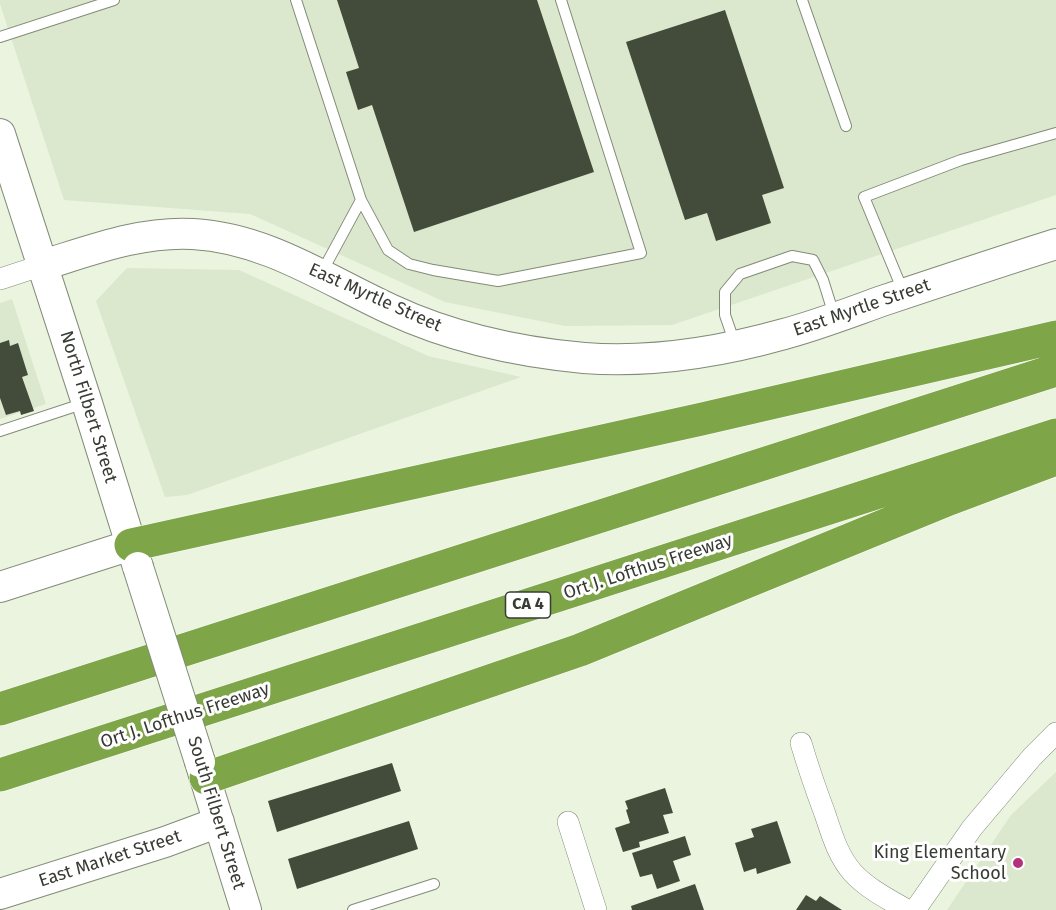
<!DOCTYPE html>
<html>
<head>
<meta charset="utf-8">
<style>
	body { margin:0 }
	canvas { display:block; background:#eaf4df }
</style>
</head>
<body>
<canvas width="1056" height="910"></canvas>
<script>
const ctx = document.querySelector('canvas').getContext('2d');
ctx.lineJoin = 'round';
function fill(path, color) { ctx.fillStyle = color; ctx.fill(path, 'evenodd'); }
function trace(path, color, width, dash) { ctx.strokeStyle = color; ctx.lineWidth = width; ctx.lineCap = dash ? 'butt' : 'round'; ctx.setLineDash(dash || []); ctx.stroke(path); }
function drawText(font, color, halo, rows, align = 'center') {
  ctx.font = font + ' "Fira Sans",sans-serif'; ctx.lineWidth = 6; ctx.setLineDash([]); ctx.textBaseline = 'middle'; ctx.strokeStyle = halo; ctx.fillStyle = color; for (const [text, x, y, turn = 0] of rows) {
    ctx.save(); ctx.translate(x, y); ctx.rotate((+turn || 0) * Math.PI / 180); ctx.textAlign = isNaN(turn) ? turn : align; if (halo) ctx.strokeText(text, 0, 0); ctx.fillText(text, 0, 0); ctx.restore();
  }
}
const built = new Path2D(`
	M0,0H1056V195L672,325L565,326L445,302L250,214L64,200L0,4Z
	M127,268L239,270L428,356L521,377L187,495L165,497L96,301Z
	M12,299L46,404L0,419V303Z
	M1056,772V910H947L1011,815Z`);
const building = new Path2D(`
	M337,0H537L594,172L414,232L372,105L358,110L346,72L359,68Z
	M725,10L784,188L762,195L771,223L716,241L707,213L685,220L626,42Z
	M9,340L10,346L18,343L28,375L22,377L34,411L21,415L20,411L6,415L0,398V343Z
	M392,763L401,791L277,832L268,801Z
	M665,788L673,813L663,815L669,833L639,842L640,847L623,852L615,828L630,823L626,810L628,809L625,801Z
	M409,821L418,849L297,889L288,859Z
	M777,821L791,863L757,874L756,868L744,872L735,843L754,837L751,829Z
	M685,836L691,855L673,861L680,881L657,889L652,874L640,877L632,853Z
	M695,884L704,910H632L631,906Z
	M806,895L816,901L820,896L842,910H796Z`);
const lane = new Path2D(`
	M296,0L361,200L388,250L409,264L433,270L498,281L641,253L561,0
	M802,0L846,126
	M0,37L114,0
	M322,272L361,200
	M903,291L864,197L961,160L1056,133
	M735,344L725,315V292L740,274L792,256L813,260L823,280L834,315
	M0,431L85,403
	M353,910L434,884`);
const street = new Path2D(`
	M0,279L43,265
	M801,743C808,767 816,790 825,814C832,835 838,856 853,873C868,889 888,899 907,910
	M568,822L596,910
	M915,910L972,828L1032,757L1056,733`);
const secondary = new Path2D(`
	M0,134L87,403L138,567
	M43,265C92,250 141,231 193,234C266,238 325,279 390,309C450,337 518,352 584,358C651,363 720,352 784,334C818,325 851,312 885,300C942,281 999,262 1056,244
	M0,587L131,545
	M200,762L246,910
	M0,894L165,842L219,822`);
const highway = new Path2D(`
	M131,545L702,419L1056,337
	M0,709L1056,370
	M0,775L1056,435
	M206,778L580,650L949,499L1056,459`);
const secondaryBridge = new Path2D(`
	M138,567L200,762`);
const markers = [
	[1018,863,6,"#b4327c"]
];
const shields = [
	[528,605,45]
];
const shieldNames = [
	["CA 4",528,605]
];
const streetNames = [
	["East Myrtle Street",375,298,24],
	["East Myrtle Street",862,308,-19],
	["North Filbert Street",88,407,73],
	["Ort J. Lofthus Freeway",648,567,-18],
	["Ort J. Lofthus Freeway",185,716,-18],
	["South Filbert Street",216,813,73],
	["East Market Street",110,859,-18]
];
const poiNames = [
	["King Elementary",1006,853],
	["School",1006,874]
];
fill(built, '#dbe8cd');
fill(building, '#434b3a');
trace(lane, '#828b78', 12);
trace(street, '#828b78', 22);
trace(secondary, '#828b78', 32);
trace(highway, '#fff', 34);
trace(lane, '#fff', 10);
trace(street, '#fff', 21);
trace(secondary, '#fff', 30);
trace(highway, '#7fa549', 33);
trace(secondaryBridge, '#828b78', 32, []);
trace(secondaryBridge, '#fff', 30);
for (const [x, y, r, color] of markers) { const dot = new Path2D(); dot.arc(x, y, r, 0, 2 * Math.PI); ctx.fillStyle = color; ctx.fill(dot); trace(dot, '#fff', 2); }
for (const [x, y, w] of shields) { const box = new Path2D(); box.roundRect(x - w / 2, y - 13, w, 26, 4.5); ctx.fillStyle = '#fff'; ctx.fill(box); trace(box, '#383c34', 1.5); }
drawText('bold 16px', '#383c34', null, shieldNames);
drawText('18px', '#383c34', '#fff', streetNames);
drawText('18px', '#383c34', '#fff', poiNames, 'right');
</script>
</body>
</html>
